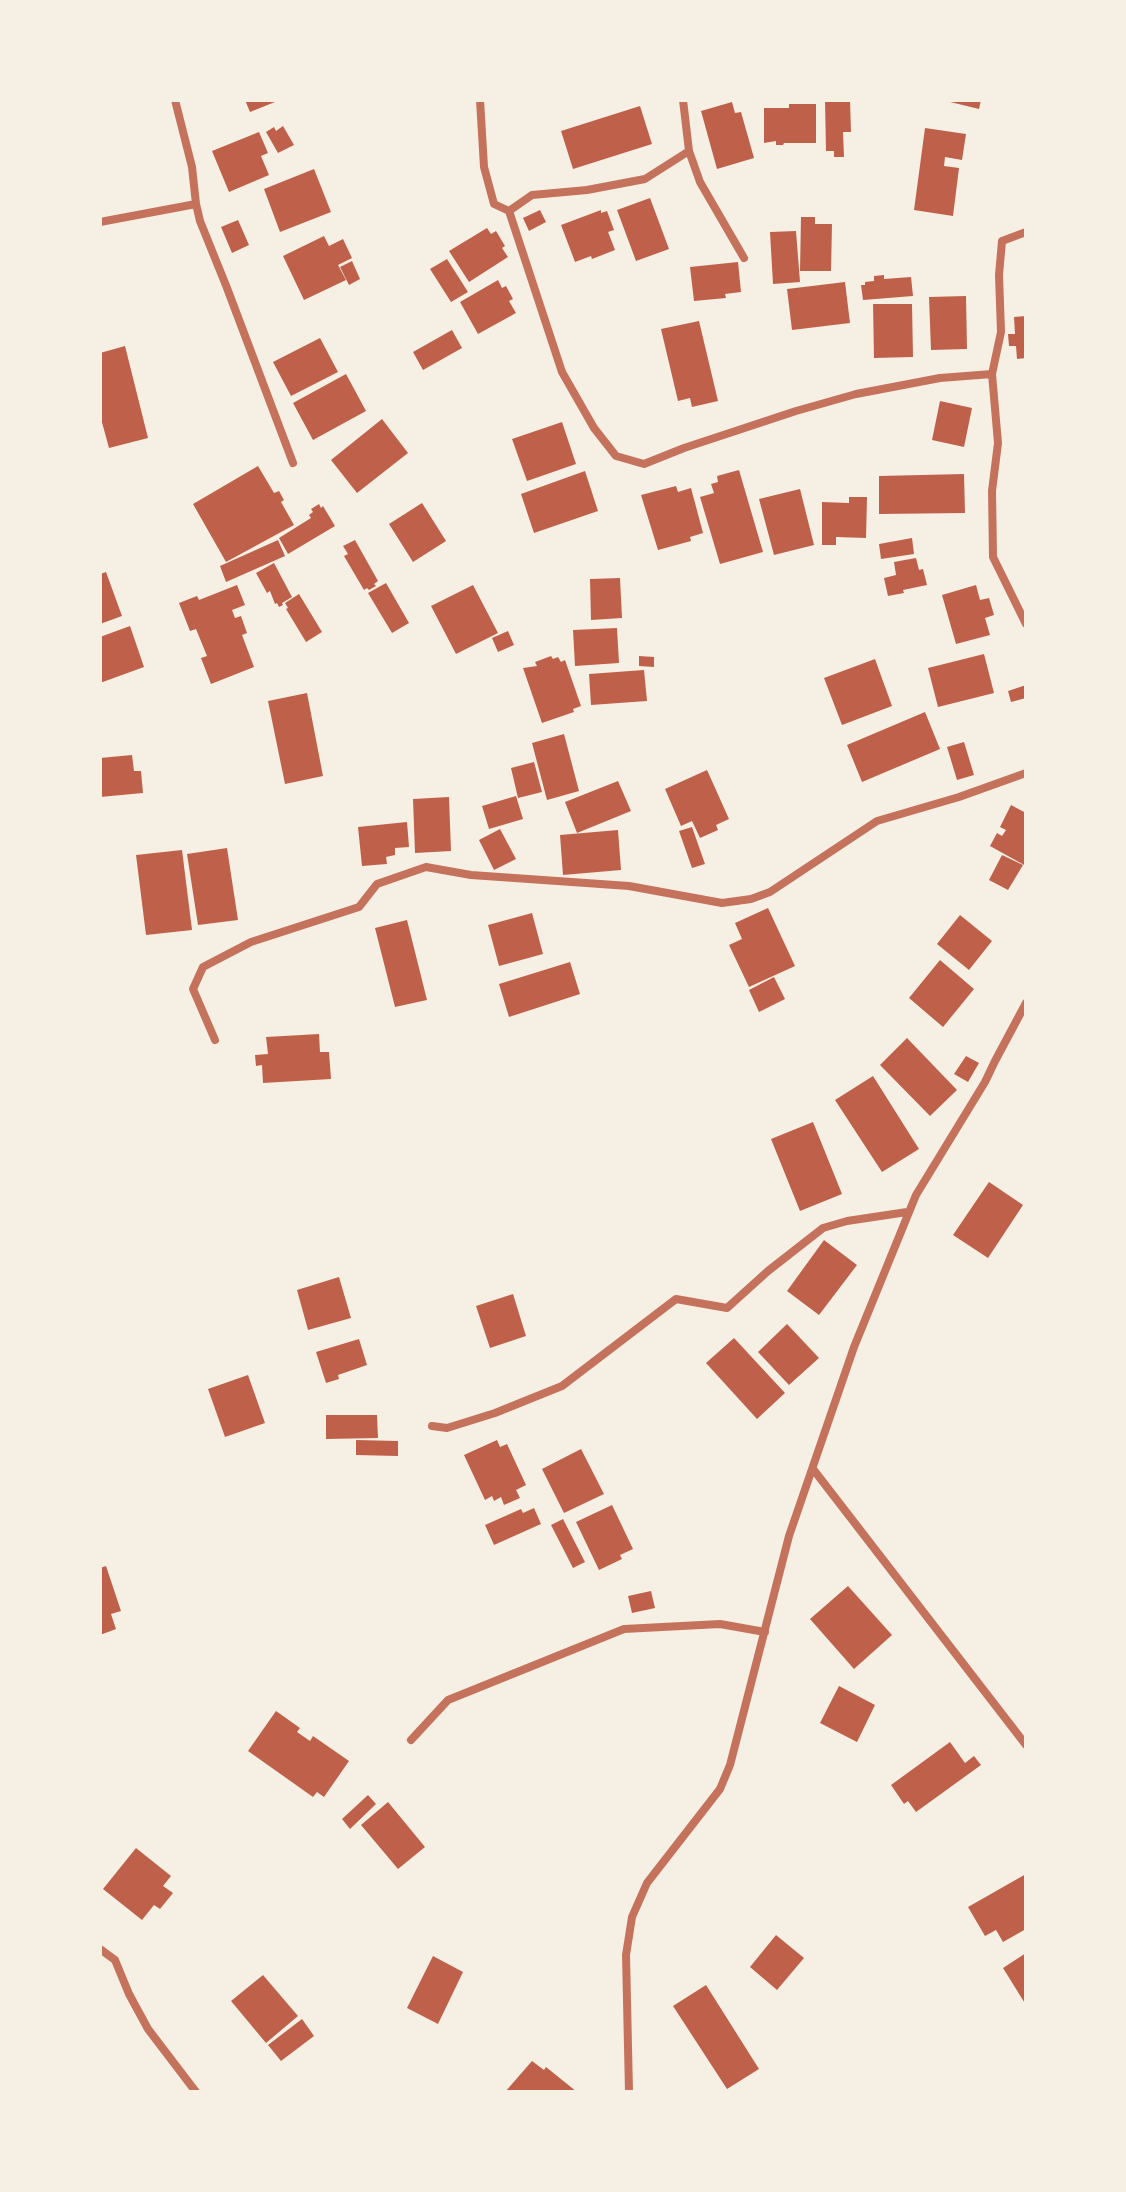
<!DOCTYPE html>
<html>
<head>
<meta charset="utf-8">
<style>
	body { margin:0 }
	#map { position:relative; width:1126px; height:2192px; overflow:hidden; background:#f6efe4; font-family:Helvetica,sans-serif }
	canvas { display:block }
	.frame { position:absolute; inset:0; border:102px solid #f6efe4; pointer-events:none }
</style>
</head>
<body>
<div id="map">
<canvas width="1126" height="2192"></canvas>
<div class="frame"></div>
</div>
<script>
const ctx = document.querySelector('canvas').getContext('2d');
ctx.lineJoin = 'round';
function fill(path, color) { ctx.fillStyle = color; ctx.fill(path, 'evenodd'); }
function trace(path, color, width, dash) { ctx.strokeStyle = color; ctx.lineWidth = width; ctx.lineCap = dash ? 'butt' : 'round'; ctx.setLineDash(dash || []); ctx.stroke(path); }
const building = new Path2D(`
	M245,100H280L250,112Z
	M825,100H850L851,132H843L844,157H834V151H826Z
	M942,100H981L979,109Z
	M732,102L735,113L741,112L754,158L717,169L701,111Z
	M789,104H816V143H784L783,145H776V141L764,143V108H789Z
	M640,106L652,144L573,169L561,131Z
	M283,126L294,145L278,153L266,132L274,127L276,131Z
	M925,128L966,134L962,160L945,157L944,166L959,168L953,216L914,210Z
	M259,132L268,153L261,156L269,175L229,192L212,151Z
	M314,169L331,212L280,232L264,189Z
	M650,198L669,249L636,261L617,210Z
	M540,210L546,222L529,231L523,218Z
	M601,210V213L607,211L614,230L608,232L615,250L592,259L591,256L575,262L561,225Z
	M801,217H815V224H832L831,271H800Z
	M238,220L249,245L232,253L221,227Z
	M487,228L491,234L496,231L505,246L502,248L508,257L469,282L449,251Z
	M796,231L800,282L773,284L770,232Z
	M324,236L329,246L343,239L352,258L338,265L346,280L304,300L283,256Z
	M447,259L468,292L451,302L430,269Z
	M352,261L360,279L349,285L340,267Z
	M738,262L741,292L725,294L726,298L694,301L690,267Z
	M884,275V279L911,277L913,296L863,300L861,285H865V282L874,281V276Z
	M498,280L502,288L506,286L513,299L509,301L516,313L478,334L460,302Z
	M845,282L850,323L792,330L787,289Z
	M966,296L967,349L931,350L929,297Z
	M873,304H912L913,357L874,358Z
	M1026,316V358L1017,359L1016,346H1009L1008,334H1015L1014,317Z
	M699,321L718,401L692,407L690,398L678,401L661,329Z
	M452,330L462,348L423,370L413,352Z
	M320,338L338,372L291,396L273,362Z
	M125,346L148,438L109,448L100,415V353Z
	M346,374L366,411L313,440L293,403Z
	M940,401L972,408L964,447L932,440Z
	M382,419L408,453L357,493L331,460Z
	M562,422L576,464L527,481L512,439Z
	M258,466L274,493L279,491L284,500L281,502L294,525L226,562L193,504Z
	M739,470L763,552L720,564L700,497L714,493L711,484L718,482L717,476Z
	M585,471L598,511L534,533L521,494Z
	M964,474L965,513L879,514V476Z
	M676,486L678,492L691,488L703,533L690,537L691,541L658,550L641,495Z
	M800,489L814,545L774,555L759,499Z
	M849,497H867L866,538L836,537V545H822V502L849,503Z
	M422,503L446,541L413,562L389,524Z
	M319,504L321,508L323,506L335,526L288,554L279,538L311,518L309,515L313,512L311,509Z
	M912,538L914,554L881,559L879,544Z
	M278,540L285,556L226,582L220,566Z
	M355,540L378,581L374,584L376,586L369,590L367,588L364,590L344,556L348,554L343,546Z
	M916,558L919,570L923,569L927,585L903,590L904,593L888,596L884,578L896,575L894,562Z
	M274,563L292,597L282,603L283,605L279,607L277,603L275,604L270,591L267,593L256,573Z
	M106,572L122,616L100,624V574Z
	M620,578L622,618L591,620L590,579Z
	M386,583L409,623L392,633L368,593Z
	M237,585L245,605L232,610L235,618L241,616L247,633L242,635L254,667L211,684L201,658L207,656L196,629L190,631L179,603L197,596L199,600Z
	M473,585L498,633L456,654L431,606Z
	M976,585L980,600L989,598L994,615L985,618L990,635L956,644L942,595Z
	M299,594L322,632L306,642L286,609L288,608L285,603Z
	M130,626L144,667L100,683V637Z
	M617,628L619,663L575,666L573,630Z
	M508,631L514,645L498,652L492,638Z
	M984,654L994,693L938,707L928,668Z
	M551,656L553,659L558,657L561,662L565,660L581,706L573,709L574,712L542,723L523,668L537,666L535,662Z
	M639,656L654,657V667L639,666Z
	M875,659L892,706L842,725L824,678Z
	M644,670L647,701L591,705L589,674Z
	M1026,685V698L1011,702L1008,691Z
	M307,693L323,776L285,784L268,701Z
	M925,712L940,749L862,782L847,745Z
	M564,734L579,791L547,800L532,743Z
	M964,742L974,775L957,780L947,747Z
	M132,755L134,771H141L143,793L100,797V758Z
	M534,762L542,792L518,798L511,768Z
	M707,770L729,819L716,825L718,830L700,838L692,821L681,826L665,789Z
	M618,781L631,811L577,833L565,802Z
	M516,796L523,819L489,829L482,806Z
	M449,797L451,851L415,853L413,799Z
	M1011,805L1026,813V866L990,846L997,833L1002,836L1006,830L1000,827Z
	M407,822L409,847L395,848V855L386,857L387,864L362,866L358,827Z
	M692,827L705,864L692,868L679,831Z
	M500,829L516,859L494,870L479,840Z
	M618,830L621,870L563,875L560,835Z
	M227,848L238,920L198,925L187,854Z
	M182,850L192,930L146,935L136,855Z
	M1002,855L1023,865L1008,890L989,880Z
	M768,908L795,966L749,987L729,945L742,939L735,923Z
	M532,913L543,954L499,966L488,925Z
	M960,915L992,941L969,970L937,944Z
	M407,920L427,1000L395,1007L375,928Z
	M940,960L974,989L943,1027L909,998Z
	M570,962L580,994L509,1017L499,984Z
	M774,977L785,999L759,1012L749,990Z
	M319,1034L320,1052H329L331,1079L263,1083L262,1065L256,1066L255,1055L268,1054L266,1037Z
	M907,1038L957,1090L930,1116L880,1065Z
	M966,1056L979,1063L968,1082L954,1074Z
	M873,1076L919,1149L882,1172L835,1100Z
	M813,1122L842,1194L800,1211L771,1139Z
	M989,1182L1023,1205L988,1258L953,1235Z
	M824,1240L857,1265L819,1315L787,1291Z
	M339,1277L351,1318L308,1330L297,1290Z
	M513,1294L526,1336L490,1348L476,1306Z
	M787,1324L819,1358L789,1385L758,1352Z
	M734,1338L785,1393L757,1419L706,1363Z
	M359,1339L367,1365L338,1375L339,1379L326,1383L316,1352Z
	M248,1375L265,1423L225,1437L208,1389Z
	M326,1415H377L378,1438L326,1439Z
	M356,1440L398,1441V1456L356,1455Z
	M497,1440L500,1447L507,1444L526,1485L516,1490L520,1498L504,1505L501,1497L494,1501L492,1496L485,1500L464,1455Z
	M581,1449L604,1494L564,1513L542,1469Z
	M612,1505L633,1549L620,1555L622,1559L599,1570L576,1522Z
	M534,1508L541,1524L494,1545L485,1525L521,1509L523,1513Z
	M563,1519L585,1562L573,1568L551,1525Z
	M106,1566L121,1611L111,1614L116,1629L100,1635V1568Z
	M848,1586L892,1635L854,1669L810,1619Z
	M651,1591L655,1608L632,1613L628,1596Z
	M839,1686L875,1705L857,1742L820,1723Z
	M276,1711L300,1728L297,1732L310,1741L313,1736L349,1761L324,1797L317,1792L313,1797L248,1751Z
	M950,1742L965,1763L974,1756L981,1765L916,1812L908,1801L904,1804L891,1785Z
	M368,1795L376,1804L350,1829L342,1819Z
	M388,1802L425,1847L398,1869L361,1825Z
	M136,1848L171,1876L163,1886L173,1893L160,1909L154,1905L142,1920L103,1889Z
	M1026,1874V1929L1003,1942L996,1930L985,1936L968,1907Z
	M776,1935L804,1958L777,1990L750,1967Z
	M1026,1953V2005L1003,1968Z
	M433,1956L463,1972L438,2024L407,2008Z
	M263,1975L298,2016L266,2043L231,2001Z
	M706,1985L759,2069L727,2089L673,2006Z
	M302,2019L314,2036L281,2061L268,2045Z
	M532,2061L544,2070L546,2067L577,2092H505Z`);
const minor = new Path2D(`
	M175,100L192,167L196,204L200,221L227,288L293,463
	M480,100L484,167L494,204L509,211L562,372L594,428L616,456L644,464L684,448L796,411L856,394L940,378L992,374L1001,332L999,275L1002,241L1026,232
	M689,151L700,182L744,258
	M509,211L532,195L587,190L645,179L689,151L683,100
	M100,222L196,204
	M992,374L998,443L992,491L993,557L1026,624
	M215,1040L193,989L203,967L251,942L359,907L377,884L426,867L471,875L629,886L722,903L751,899L770,892L877,821L959,797L1026,773
	M432,1426L447,1428L495,1413L562,1386L676,1299L727,1308L768,1271L823,1228L847,1221L907,1212
	M813,1469L1026,1745
	M411,1740L448,1700L624,1629L720,1624L765,1632
	M100,1949L115,1960L129,1994L148,2029L196,2092
	M629,2092L626,1955L632,1917L647,1883L720,1789L730,1765L789,1536L854,1347L916,1195L985,1082L995,1061L1026,1003`);
fill(building, '#bf614a');
trace(minor, '#c5725c', 8);
</script>
</body>
</html>
